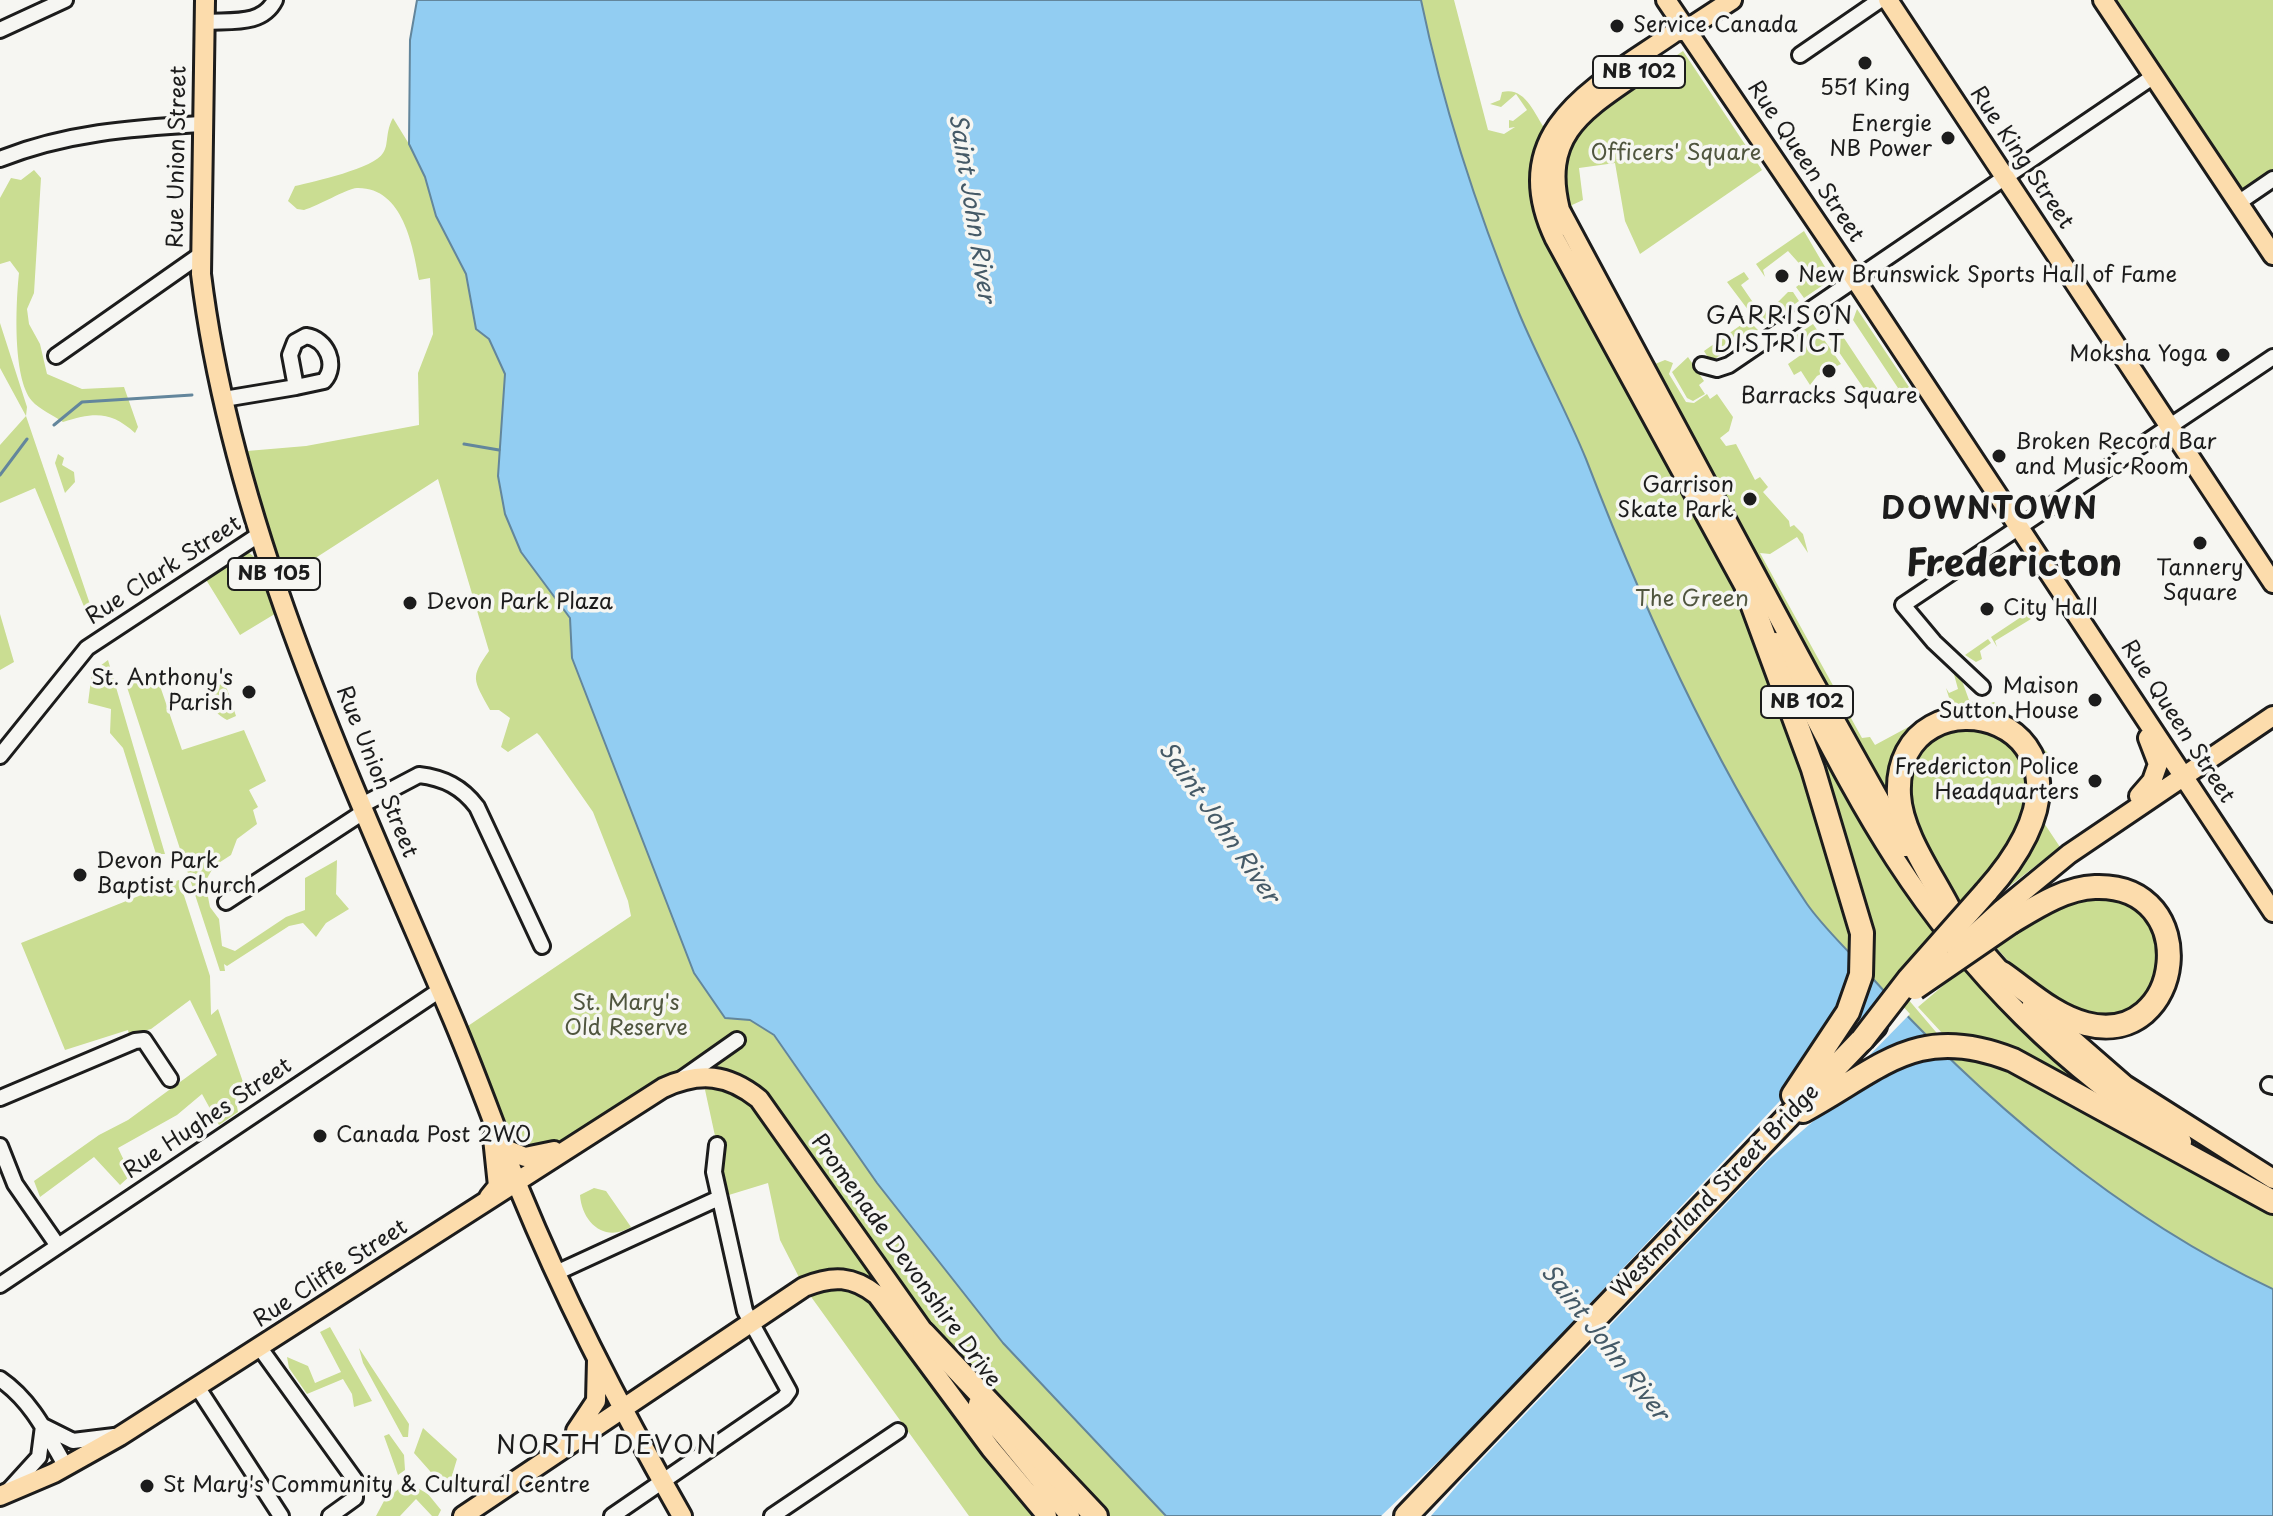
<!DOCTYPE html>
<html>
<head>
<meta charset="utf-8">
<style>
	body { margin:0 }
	canvas { display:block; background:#f6f6f2 }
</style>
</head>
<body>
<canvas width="2273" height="1516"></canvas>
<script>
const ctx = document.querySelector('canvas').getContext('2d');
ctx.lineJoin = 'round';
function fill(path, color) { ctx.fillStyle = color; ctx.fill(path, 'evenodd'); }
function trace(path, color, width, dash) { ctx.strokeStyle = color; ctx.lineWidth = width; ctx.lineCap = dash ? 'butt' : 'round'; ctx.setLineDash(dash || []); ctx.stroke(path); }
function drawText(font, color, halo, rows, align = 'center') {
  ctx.font = font + ' "Playpen Sans",sans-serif'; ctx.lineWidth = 7; ctx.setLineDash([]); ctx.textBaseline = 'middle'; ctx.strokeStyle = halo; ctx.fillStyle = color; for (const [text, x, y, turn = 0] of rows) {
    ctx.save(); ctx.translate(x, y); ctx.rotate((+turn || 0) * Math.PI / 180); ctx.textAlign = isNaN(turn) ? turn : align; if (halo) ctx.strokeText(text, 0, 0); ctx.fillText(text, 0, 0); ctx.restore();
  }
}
const green = new Path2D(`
	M1421,0H1454L1488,130L1504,134L1515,127L1509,128V120L1513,121L1527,110L1516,94L1501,107L1490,104L1500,100L1502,92C1525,86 1534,113 1545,129L1538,149L1533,183L1791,696L1940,936L1896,985L1947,1045L1992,1059L2273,1210V1289C2120,1218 1976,1095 1865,970C1846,948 1823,927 1807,904C1716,769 1644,610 1586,459C1566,410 1540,363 1519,313C1478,213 1443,106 1421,0Z
	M2104,0H2273V179L2238,203Z
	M1683,51L1762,170L1640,254L1625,221L1615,163L1579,168L1583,200L1572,205L1575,220L1655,364L1665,360L1673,363L1669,374L1686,402L1694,403L1707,394L1710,399L1717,394L1733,417L1729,431L1720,438L1726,446L1736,444L1755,480L1760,477L1768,487L1763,492L1789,521L1790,527L1794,525L1803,534L1808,553L1797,537L1770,554L1760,553L1862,738L1870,737L1875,745L1951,704L1946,688L1949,693L1958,689L1952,667L1961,678L1969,700L1981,706L1994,702L2049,754L2052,761L2044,823L2060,847L2002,892L1997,887L2036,830L2026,738L1932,721L1888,799L1570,217C1567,201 1562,184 1562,168C1562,122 1649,75 1683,51Z
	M393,118L409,144L425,177L436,216L466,274L476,329L489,339L505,374L498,476L505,514L521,552L570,618L572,658L694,973L725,1018L750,1020L773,1035L877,1183L1003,1343L1166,1516H969L804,1287L780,1240L768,1183L719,1198L717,1145L702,1076L539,1155L503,1148L459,1032L631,916L628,901L593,812L540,736L537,733L508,752L501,747L510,718L499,710H490C473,679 470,678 489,651L438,479L286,577L259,500L247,451L306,446L419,425L418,373L433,334L430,278L419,280C413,246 403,187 357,188C346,189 318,206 304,210L297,209L288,201L295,186C313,182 375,168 383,153C389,145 385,132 393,118Z
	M34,170L41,178L34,293L27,309L29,324L40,344L47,374L82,389L124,387L138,427L135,433C111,411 94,412 63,422C54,416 39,409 32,401C12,377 16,302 19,273L10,261L0,264V198L11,178L21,180Z
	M1804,231L1832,279L1804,298L1796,287L1803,282L1798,275L1805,270L1788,251L1763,270L1765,277L1756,264Z
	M1744,272L1749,279L1741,285L1761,314L1767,310L1774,319L1761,327L1727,282Z
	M1788,292H1793L1799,301L1781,314L1775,305Z
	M1857,309L1909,387L1881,405L1873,402L1828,336L1838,329L1883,397L1898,388L1853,320Z
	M1748,320L1758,330L1713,360L1709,359L1704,351Z
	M0,323L27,407L26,416L94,616L85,609L35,488L0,503V445L26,416L0,368Z
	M1813,324L1841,364L1817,376L1810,385L1801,371L1794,375L1788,364L1805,352L1796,337L1777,348Z
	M1688,357L1704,381L1699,385L1705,394L1693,401L1687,398L1672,372Z
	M58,454L64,458L62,465L74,472L75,482L65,493L55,463Z
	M248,552L258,560L278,612L240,635L205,578Z
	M2027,613L2031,619L1995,641L1997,647L1991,637Z
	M0,614L14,662L0,670Z
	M1988,639L1991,643L1980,651L1982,659L1976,662L1965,655Z
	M108,660L165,854H156L123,748L110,733L111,709L88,703L92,672Z
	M151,671L159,683L182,750L244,730L266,781L249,790L258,807L253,810L257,824L237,839L231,855L214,866L205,882L210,907L219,919L222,946L235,951L286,917L305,910V878L337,860L336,894L349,909L326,923L316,937L303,923L289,926L227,966L224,964L225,971H220L125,681Z
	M225,683L236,716L227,720C213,712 209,704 209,688Z
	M1966,722L2019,743L2032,808L1964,909C1931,862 1876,793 1927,739C1935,730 1955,726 1966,722Z
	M179,880L210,976L211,1015L218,1009L244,1085L233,1084L238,1112L219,1125L202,1094L177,1115L118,1148L131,1175L120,1185L94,1157L40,1197L34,1181L99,1135L128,1120L217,1055L190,1000L151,1029L129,1035L128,1030L65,1050L21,943Z
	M2113,895L2155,921L2162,978L2130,1014L2089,1019L2026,981L1994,945L2068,897Z
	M1965,967L2132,1118L1942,1033L1918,1007Z
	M594,1188L606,1191L631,1227C605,1243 582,1223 580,1195Z
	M330,1327L372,1401L354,1407L352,1394L343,1379L307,1394L289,1368L287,1357L308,1366L315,1383L341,1372L320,1332Z
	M359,1348L409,1424L408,1437H403L363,1363Z
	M423,1428L457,1459L451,1479H437L414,1453Z
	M389,1434L404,1455L405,1470L398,1475L384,1436Z
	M407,1482L428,1494L441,1510L438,1516H432L416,1499L400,1516H376L384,1501Z`);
const water = new Path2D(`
	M417,0H1421C1443,106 1478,213 1519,313C1540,363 1566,410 1586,459C1644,610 1716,769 1807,904C1823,927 1846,948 1865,970C1976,1095 2120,1218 2273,1289V1516H1166L1003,1343L877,1183L774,1035L750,1020L725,1018L694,973L572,658L570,618L521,552L505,514L498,476L505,374L489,339L476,329L466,274L436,216L425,177L409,144L410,40Z`);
const pier = new Path2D(`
	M1889,991L1910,1014L1855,1070L1907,1060L1831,1106L1767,1161L1462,1480L1431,1516H1381L1477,1424L1792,1088Z`);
const stream = new Path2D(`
	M54,425L82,402L192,395
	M464,444L499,450
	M0,475L27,439`);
const minor = new Path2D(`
	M205,22C231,20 262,26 275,0
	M0,30L65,0
	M1800,55L1880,0
	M0,159C65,133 131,128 201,124
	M2238,203L2273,179
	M306,336C327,339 338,365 324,381L296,387L290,355L295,342Z
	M56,356L200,255
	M1702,365L1717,369L1729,365L2154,76
	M224,399L296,387
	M1982,687L1934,642L1903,605L2273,357
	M0,756L87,648L260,534
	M362,805L419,775C444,778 462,787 477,807L542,946
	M226,902L365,811
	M683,1078L737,1040
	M2269,1085L2273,1086
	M0,1098L135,1041L144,1040L170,1079
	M0,1146L15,1184L58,1246
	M558,1272L719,1198
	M0,1285L440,990
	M260,1348L355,1480V1498L330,1516
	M0,1379C32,1401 47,1434 66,1467
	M198,1388L281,1516
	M9,1490L39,1457L43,1426L73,1441L114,1436
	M612,1516L784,1398L789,1391L745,1311L714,1172L717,1145
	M772,1516L898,1431`);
const major = new Path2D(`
	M205,0L201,274C232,527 349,776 449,1010C475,1070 496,1131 520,1191C566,1303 622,1411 682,1516
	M1666,0L1855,279L2273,912
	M1732,0L1686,30L1675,32C1599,85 1502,129 1555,239L1753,602
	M1888,0L2273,583
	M2103,0L2273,255
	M1641,71C1585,110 1541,133 1560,210L1809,674L1906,847
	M1775,642C1814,714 1850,790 1895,859C1969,973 2066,1071 2182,1142
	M2139,796L2152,781L2158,764L2148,738
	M2001,910L2069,854L2273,716
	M1970,936L2011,983
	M2032,1004L2125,1085L2273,1179
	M503,1148L525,1157L554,1151
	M489,1197L498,1186L493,1138
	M978,1404L1070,1516
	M576,1431L596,1401L597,1360
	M0,1496L54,1473L120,1436L663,1088C700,1071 728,1074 759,1099L933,1345
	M463,1516L804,1287C833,1275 853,1276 877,1295L991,1449L1047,1516`);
const highway = new Path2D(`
	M1747,590L1813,769L1862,933L1861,975L1848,1012L1793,1095
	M1948,907C1931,874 1901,833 1899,795C1892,657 2144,714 1986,892
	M2002,973C2028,991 2054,1016 2086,1024C2185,1049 2204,883 2095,887C2065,888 2036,907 2011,922
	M1803,1111C1882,1068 1917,1022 2013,1060L2273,1202
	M924,1334L1096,1516
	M1406,1516L1875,1026`);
const majorBridge = new Path2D(`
	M1956,951L2001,910`);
const highwayBridge = new Path2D(`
	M1915,988L2011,922
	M1862,1040L1909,979L1986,892`);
const markers = [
	[1617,26,8,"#1c1c1c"],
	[1865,63,8,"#1c1c1c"],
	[1948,138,8,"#1c1c1c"],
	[1782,276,8,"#1c1c1c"],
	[2223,355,8,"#1c1c1c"],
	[1829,371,8,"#1c1c1c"],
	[1999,456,8,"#1c1c1c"],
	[1750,499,8,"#1c1c1c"],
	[2200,543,8,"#1c1c1c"],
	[410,603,8,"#1c1c1c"],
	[1987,609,8,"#1c1c1c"],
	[249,692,8,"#1c1c1c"],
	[2095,700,8,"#1c1c1c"],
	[2095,781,8,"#1c1c1c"],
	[80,875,8,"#1c1c1c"],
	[320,1136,8,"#1c1c1c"],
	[147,1486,8,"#1c1c1c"]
];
const shields = [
	[1639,72,92],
	[274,574,92],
	[1807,702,92]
];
const shieldNames = [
	["NB 102",1639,72],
	["NB 105",274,574],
	["NB 102",1807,702]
];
const poiNames = [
	["Service Canada",1633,26],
	["551 King",1865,89,"center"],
	["Energie",1932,125,"right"],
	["NB Power",1932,150,"right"],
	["New Brunswick Sports Hall of Fame",1798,276],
	["Moksha Yoga",2207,355,"right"],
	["Barracks Square",1829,397,"center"],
	["Broken Record Bar",2015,443],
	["and Music Room",2015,468],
	["Garrison",1734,486,"right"],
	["Skate Park",1734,511,"right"],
	["Tannery",2200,569,"center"],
	["Square",2200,594,"center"],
	["Devon Park Plaza",426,603],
	["City Hall",2003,609],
	["St. Anthony's",233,679,"right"],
	["Parish",233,704,"right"],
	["Maison",2079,687,"right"],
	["Sutton House",2079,712,"right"],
	["Fredericton Police",2079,768,"right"],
	["Headquarters",2079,793,"right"],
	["Devon Park",96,862],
	["Baptist Church",96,887],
	["Canada Post 2W0",336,1136],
	["St Mary's Community & Cultural Centre",163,1486]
];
const parkNames = [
	["Officers' Square",1676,154],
	["The Green",1692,600],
	["St. Mary's",626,1004],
	["Old Reserve",626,1029]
];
const streetNames = [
	["Rue Union Street",178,157,-89],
	["Rue King Street",2021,158,56],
	["Rue Queen Street",1805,162,56],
	["Rue Clark Street",164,571,-33],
	["Rue Queen Street",2177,722,57],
	["Rue Union Street",376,772,68],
	["Rue Hughes Street",208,1119,-34],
	["Westmorland Street Bridge",1716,1192,-46],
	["Promenade Devonshire Drive",905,1261,54],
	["Rue Cliffe Street",331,1274,-33]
];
const waterNames = [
	["Saint John River",971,208,81],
	["Saint John River",1218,823,55],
	["Saint John River",1604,1343,52]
];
const neighbourhoodNames = [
	["GARRISON",1780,317],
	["DISTRICT",1780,345]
];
const quarterNames = [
	["NORTH DEVON",607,1447]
];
const districtNames = [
	["DOWNTOWN",1990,511]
];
const townNames = [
	["Fredericton",2014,566]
];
fill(green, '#cadd92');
fill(water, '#92cdf2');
trace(water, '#63869c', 2);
fill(pier, '#f6f6f2');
trace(stream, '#63869c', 3);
trace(minor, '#1c1c1c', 20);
trace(major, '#1c1c1c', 24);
trace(highway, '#1c1c1c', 28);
trace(minor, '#f6f6f2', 14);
trace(major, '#fcdcac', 18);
trace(highway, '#fcdcac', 22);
trace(majorBridge, '#1c1c1c', 24, []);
trace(highwayBridge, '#1c1c1c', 28, []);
trace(majorBridge, '#fcdcac', 18);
trace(highwayBridge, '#fcdcac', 22);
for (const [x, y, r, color] of markers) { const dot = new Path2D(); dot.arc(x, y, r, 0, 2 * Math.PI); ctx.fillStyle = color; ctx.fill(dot); trace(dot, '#f6f6f2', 3); }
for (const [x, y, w] of shields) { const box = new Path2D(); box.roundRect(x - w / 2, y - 16, w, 32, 6); ctx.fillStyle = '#f6f6f2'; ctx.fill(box); trace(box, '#1c1c1c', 2); }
drawText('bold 20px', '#1c1c1c', null, shieldNames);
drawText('22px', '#1c1c1c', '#f6f6f2', poiNames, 'left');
drawText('22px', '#50563f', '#f6f6f2', parkNames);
drawText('22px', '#1c1c1c', '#f6f6f2', streetNames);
drawText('italic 24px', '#455a67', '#f6f6f2', waterNames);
ctx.letterSpacing = '2px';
drawText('24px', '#1c1c1c', '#f6f6f2', neighbourhoodNames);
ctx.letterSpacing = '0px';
ctx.letterSpacing = '2px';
drawText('26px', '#1c1c1c', '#f6f6f2', quarterNames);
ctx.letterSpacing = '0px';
ctx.letterSpacing = '2px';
drawText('bold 30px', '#1c1c1c', '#f6f6f2', districtNames);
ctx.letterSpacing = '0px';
drawText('bold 38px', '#1c1c1c', '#f6f6f2', townNames);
</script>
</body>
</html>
